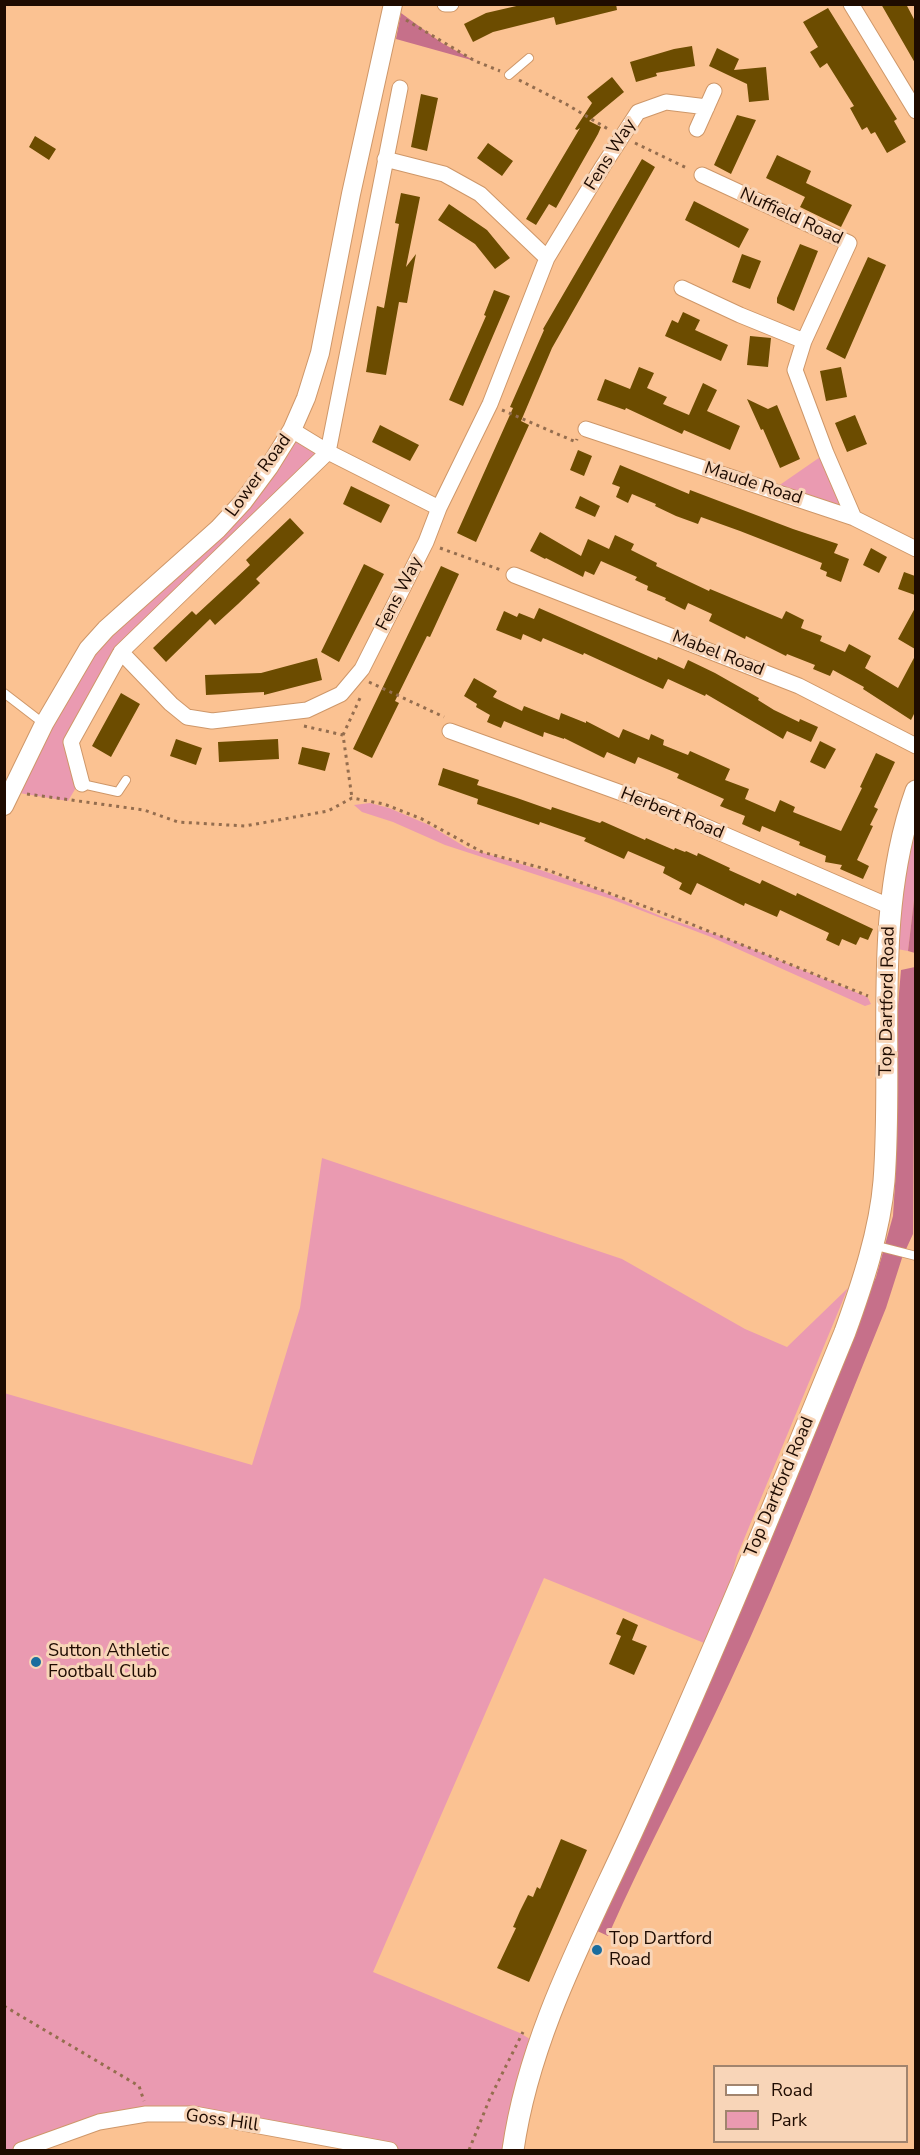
<!DOCTYPE html>
<html>
<head>
<meta charset="utf-8">
<style>
	body { margin:0 }
	#map { position:relative; width:920px; height:2155px; overflow:hidden; background:#fbc292; font-family:"Nunito Sans",sans-serif }
	canvas { display:block }
	.frame { position:absolute; inset:0; border:6px solid #1e0b00; pointer-events:none }
	.legend { position:absolute; left:713px; top:2065px; width:195px; height:78px; box-sizing:border-box; background:#f8d5b8; border:2px solid #a1846e; margin:0; padding:8px 10px; list-style:none; font-size:18px; color:#1e0b00 }
	.legend li { display:flex; align-items:center; gap:12px; height:30px }
	.legend b { width:30px; border:2px solid #a1846e }
</style>
</head>
<body>
<div id="map">
<canvas width="920" height="2155"></canvas>
<div class="frame"></div>
<ul class="legend">
<li><b style="height:8px;background:#fff"></b>Road</li>
<li><b style="height:16px;background:#ea9ab1"></b>Park</li>
</ul>
</div>
<script>
const ctx = document.querySelector('canvas').getContext('2d');
ctx.lineJoin = 'round';
function fill(path, color) { ctx.fillStyle = color; ctx.fill(path, 'evenodd'); }
function trace(path, color, width, dash) { ctx.strokeStyle = color; ctx.lineWidth = width; ctx.lineCap = dash ? 'butt' : 'round'; ctx.setLineDash(dash || []); ctx.stroke(path); }
function drawText(font, color, halo, rows, align = 'center') {
  ctx.font = font + ' "Nunito Sans",sans-serif'; ctx.lineWidth = 6; ctx.setLineDash([]); ctx.textBaseline = 'middle'; ctx.strokeStyle = halo; ctx.fillStyle = color; for (const [text, x, y, turn = 0] of rows) {
    ctx.save(); ctx.translate(x, y); ctx.rotate((+turn || 0) * Math.PI / 180); ctx.textAlign = isNaN(turn) ? turn : align; if (halo) ctx.strokeText(text, 0, 0); ctx.fillText(text, 0, 0); ctx.restore();
  }
}
const green = new Path2D(`
	M292,431L326,452L120,652L66,751L77,786L68,801L13,792L76,669L218,529Z
	M826,453L854,518L771,491Z
	M370,803L389,808L429,825L467,848L538,869L601,891L663,917L723,937L865,996L868,998L871,1004L865,1006L711,937L611,899L445,845L393,822L362,812L354,805Z
	M915,824V892L908,951L897,949L899,911Z
	M322,1158L622,1259L745,1329L787,1347L848,1288L737,1556L714,1647L544,1578L373,1972L520,2033L538,2044L513,2150H394L146,2114L18,2150H5L4,1393L252,1465L300,1308Z`);
const forest = new Path2D(`
	M401,13L442,43L475,61L396,39Z
	M915,892V953L908,951Z
	M915,967L913,1234L902,1258L886,1308C835,1433 787,1560 730,1682C691,1767 646,1850 608,1936L593,1929L876,1277L893,1216L896,1167L897,1016L901,970Z`);
const building = new Path2D(`
	M525,4H616L617,10L556,25L554,17L521,25L493,32L473,42L464,24L486,13Z
	M881,4H906L915,21V63Z
	M828,8L897,119L894,121L906,142L887,153L875,132L871,134L867,127L862,130L850,108L854,106L827,63L820,68L810,52L818,47L803,22Z
	M692,46L695,66L656,73L657,76L636,82L630,62L674,49Z
	M717,48L739,59L734,70L766,67L769,100L749,102L747,84L709,66Z
	M612,77L624,92L589,121L601,127L598,134L556,208L549,204L536,225L526,219L580,128L577,130L575,129L592,103L587,97Z
	M421,94L438,98L427,151L411,147Z
	M737,115L756,120L731,174L714,165Z
	M35,136L56,149L49,160L29,147Z
	M488,143L513,161L502,176L477,158Z
	M777,155L811,171L806,183L852,205L841,227L800,207L805,197L766,178Z
	M642,159L655,167L552,348L521,421L529,425L476,542L457,533L513,408L510,407L544,330L543,329Z
	M401,193L420,197L406,267L416,254L407,303L399,302L386,375L366,372L377,306L384,308L399,224L395,223Z
	M694,201L749,229L739,248L685,220Z
	M449,204L487,230L510,258L495,269L475,244L438,220Z
	M800,244L818,251L794,311L777,303V298Z
	M742,254L761,261L750,289L732,282Z
	M868,257L886,265L845,359L826,349Z
	M494,290L510,296L463,406L449,400L486,316L484,315Z
	M683,312L700,320L695,330L728,345L721,361L665,336L672,320L678,323Z
	M750,336L771,338L768,367L747,365Z
	M639,367L654,373L647,388L667,397L663,404L689,415L703,383L717,390L707,411L740,426L730,450L684,430L682,434L626,408L625,410L597,400L605,379L630,389Z
	M841,367L847,397L826,401L820,371Z
	M747,399L768,409L777,405L800,459L780,468L763,429L761,430Z
	M855,415L867,444L847,452L835,423Z
	M380,425L419,445L410,461L372,442Z
	M578,450L592,456L584,476L570,470Z
	M620,465L689,494L690,490L793,529L838,544L834,553L849,559L841,582L826,576L827,572L820,569L822,563L740,531L701,517L698,524L676,516L655,506L656,504L632,494L628,503L616,497L620,487L612,484Z
	M351,486L390,505L381,523L343,504Z
	M580,496L600,506L595,517L575,508Z
	M290,518L304,533L256,579L260,583L238,604L215,625L210,619L166,662L153,648L192,611L196,615L235,579L250,565L246,560Z
	M540,532L581,556L588,539L609,549L615,535L634,544L631,550L657,563L656,566L709,591L710,589L782,619L786,611L804,620L801,628L822,636L820,641L845,652L849,644L871,656L865,668L898,688L915,656V712L911,720L863,689L864,687L833,670L830,676L813,669L815,665L787,654L786,656L746,636L745,639L709,621L712,614L688,603L685,610L665,600L666,598L647,590L648,586L635,580L637,577L601,561L594,575L585,571L583,577L546,558L545,559L530,551Z
	M871,548L887,557L879,573L863,565Z
	M364,564L384,574L339,662L321,652Z
	M441,566L459,574L430,637L427,636L395,701L399,703L372,758L353,749Z
	M904,572L915,576V595L898,589Z
	M539,608L657,660L658,657L684,669L688,660L715,673L759,698L758,700L774,710L799,722L800,719L818,727L811,742L787,731L783,739L706,694L705,696L668,679L663,689L584,653L583,655L543,638L541,642L523,634L521,640L496,630L504,611L517,617L519,613L534,619Z
	M915,608V649L898,639Z
	M317,658L322,680L264,695V692L206,695L205,675L261,673Z
	M474,678L497,691L493,697L522,711L524,706L559,720L561,713L586,723V721L619,738L623,729L649,740L651,734L664,740L663,745L688,755L690,751L730,769L725,780L749,789L745,799L775,812L780,800L795,807L793,812L841,831L862,788L860,787L876,753L895,762L874,807L878,809L870,825L873,826L857,860L869,866L863,879L840,869L842,865L825,862L826,856L799,845L800,842L762,826L760,832L742,824L745,816L720,806L724,799L677,778L679,774L638,757L635,764L607,752L604,758L564,738V739L544,732L543,737L504,721L501,728L487,722L490,715L476,707L477,704L464,696Z
	M121,693L140,704L111,757L92,746Z
	M176,739L202,748L196,765L170,756Z
	M278,739L279,759L219,762L218,742Z
	M820,741L836,749L825,769L810,762Z
	M302,747L330,753L325,771L298,764Z
	M443,768L479,780L477,785L517,798L551,810L552,807L600,823L602,821L645,840L646,838L674,850L675,848L685,852L686,851L697,856L698,853L730,868L729,870L760,884L762,880L796,896L797,893L873,929L868,940L860,937L856,945L842,939L839,946L826,940L829,933L780,910L777,917L745,903L744,906L697,883L691,895L679,889L682,883L663,873L665,867L628,851L624,859L584,841L586,838L540,822L539,825L477,804L478,799L438,785Z
	M623,1618L638,1625L632,1640L647,1646L634,1675L609,1664L621,1636L616,1634Z
	M561,1839L587,1850L529,1982L497,1968L516,1928L513,1927L520,1911L528,1895L533,1897L537,1887L540,1889Z`);
const path = new Path2D(`
	M406,20L475,61L500,71
	M519,80L566,104L608,129
	M635,143L689,169
	M502,410L576,442L577,439
	M440,548L501,570
	M369,682L444,717
	M304,726L343,735L352,798
	M343,735L361,696
	M27,794L144,810L178,822L245,826L328,811L352,798L384,804L422,819L482,852L542,868L681,920L868,996
	M4,2006L139,2086L144,2101
	M469,2150L490,2098L523,2032`);
const service = new Path2D(`
	M509,75L529,58
	M4,693L43,723
	M82,784L118,792L126,780
	M873,1245L916,1256`);
const minor = new Path2D(`
	M445,4H451
	M851,4L916,111
	M697,129L714,91
	M385,159L444,174L480,194L547,258
	M702,175L849,243L804,341L795,370L826,453L854,518
	M682,288L740,315L804,341
	M586,429L854,518L916,549
	M292,430L328,452L439,508
	M514,575L799,686L916,746
	M121,652L171,704L187,717L212,721L307,710L341,694L362,669L426,542L439,508L490,404L547,258L603,166L638,112L666,102L707,107
	M450,731L663,808L891,907
	M82,784L71,742L121,652L328,452L400,88
	M21,2150L99,2122L146,2114H194L390,2150`);
const tertiary = new Path2D(`
	M4,806L44,724L88,649L106,629L218,529L243,502L269,467L292,430L306,398L320,353L351,194L393,4`);
const secondary = new Path2D(`
	M513,2150C530,2030 592,1922 641,1812C713,1654 779,1493 845,1332C862,1285 880,1231 884,1181C894,1052 871,916 916,791`);
const markers = [
	[36,1662,6,"#1a6d9e"],
	[597,1950,6,"#1a6d9e"]
];
const streetNames = [
	["Fens Way",611,155,-58],
	["Nuffield Road",791,217,25],
	["Lower Road",259,476,-54],
	["Maude Road",753,484,18],
	["Fens Way",400,594,-63],
	["Mabel Road",718,654,21],
	["Herbert Road",672,814,22],
	["Top Dartford Road",888,1001,-89],
	["Top Dartford Road",780,1487,-67],
	["Goss Hill",222,2121,8]
];
const poiNames = [
	["Sutton Athletic",48,1652],
	["Football Club",48,1673],
	["Top Dartford",609,1940],
	["Road",609,1961]
];
fill(green, '#ea9ab1');
fill(forest, '#c6708a');
fill(building, '#6c4c00');
trace(service, '#ce9769', 10);
trace(minor, '#ce9769', 17);
trace(tertiary, '#ce9769', 20);
trace(secondary, '#ce9769', 23);
trace(path, '#946d4e', 3, [3, 4.5]);
trace(service, '#fff', 8);
trace(minor, '#fff', 15);
trace(tertiary, '#fff', 18);
trace(secondary, '#fff', 21);
for (const [x, y, r, color] of markers) { const dot = new Path2D(); dot.arc(x, y, r, 0, 2 * Math.PI); ctx.fillStyle = color; ctx.fill(dot); trace(dot, '#f8d5b8', 2); }
drawText('18px', '#1e0b00', '#f8d5b8', streetNames);
drawText('18px', '#1e0b00', '#f8d5b8', poiNames, 'left');
</script>
</body>
</html>
